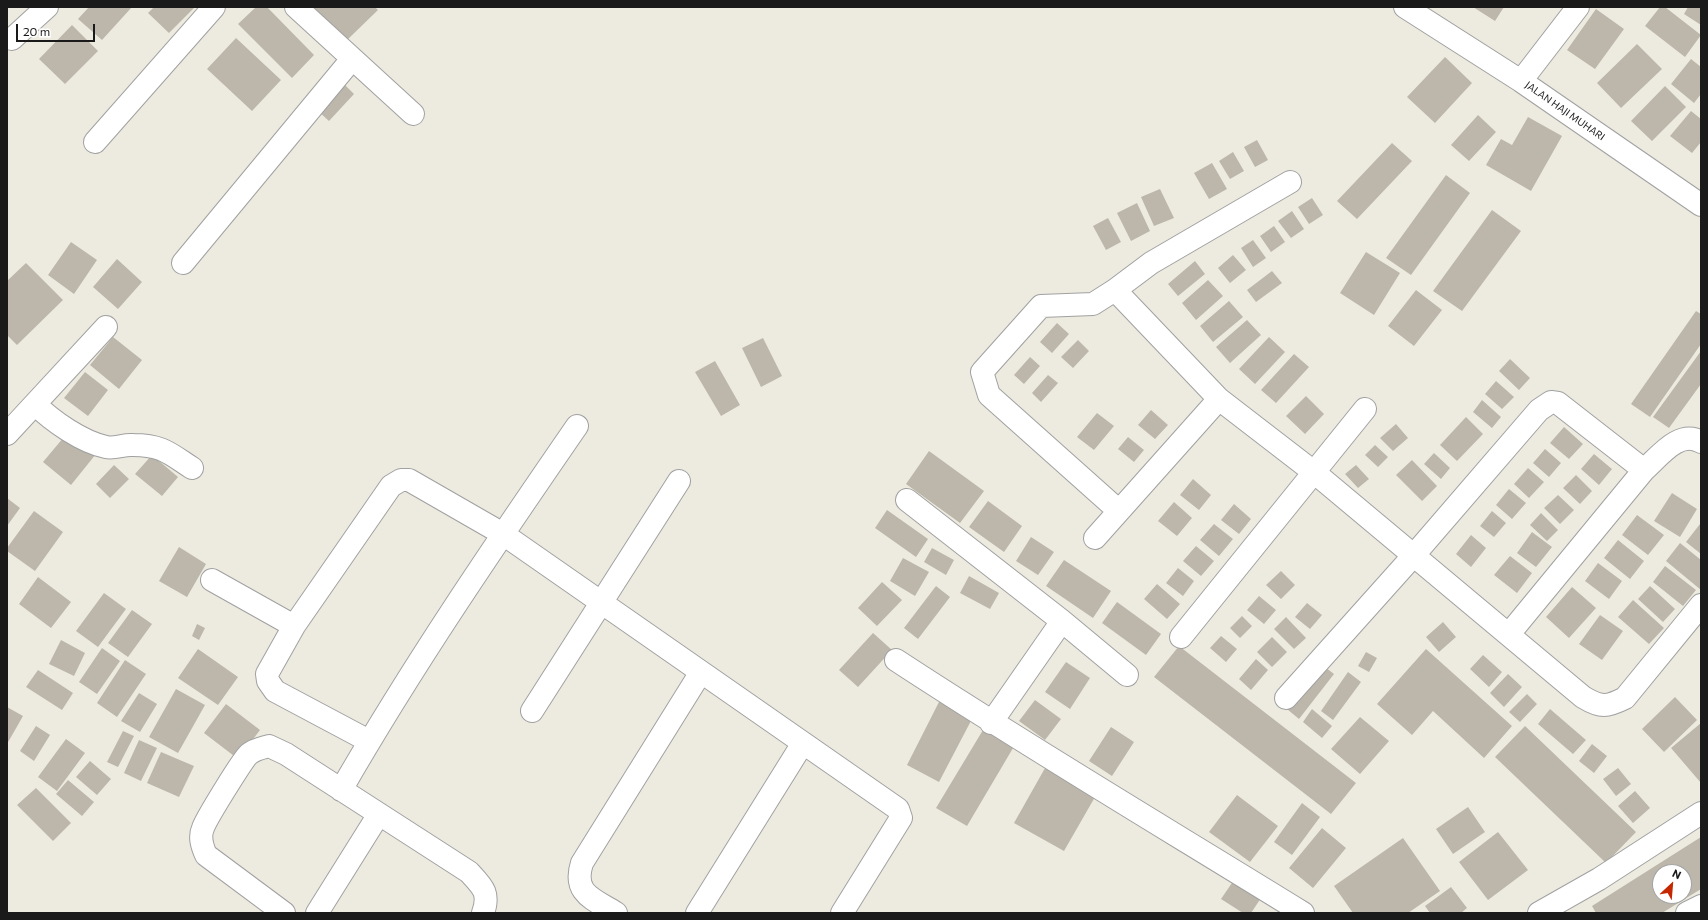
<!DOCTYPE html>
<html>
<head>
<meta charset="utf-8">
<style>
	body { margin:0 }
	#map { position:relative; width:1708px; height:920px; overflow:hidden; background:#edebdf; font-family:Commissioner,sans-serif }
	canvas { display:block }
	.frame { position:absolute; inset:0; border:8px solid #1a1a1a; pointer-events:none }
	.north { position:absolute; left:1652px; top:864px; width:40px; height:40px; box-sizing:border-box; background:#fff; border:1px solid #a3a3a3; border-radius:50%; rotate:26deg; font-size:11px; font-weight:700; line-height:16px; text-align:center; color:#1a1a1a }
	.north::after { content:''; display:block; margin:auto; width:14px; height:18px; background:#c52700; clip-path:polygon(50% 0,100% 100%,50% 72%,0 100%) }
	.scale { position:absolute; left:16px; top:24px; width:79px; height:18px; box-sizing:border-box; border:2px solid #1a1a1a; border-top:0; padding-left:5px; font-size:12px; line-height:14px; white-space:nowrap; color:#1a1a1a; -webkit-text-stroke:3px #fff; paint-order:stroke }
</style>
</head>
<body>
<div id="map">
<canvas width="1708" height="920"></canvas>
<div class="frame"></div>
<div class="north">N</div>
<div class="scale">20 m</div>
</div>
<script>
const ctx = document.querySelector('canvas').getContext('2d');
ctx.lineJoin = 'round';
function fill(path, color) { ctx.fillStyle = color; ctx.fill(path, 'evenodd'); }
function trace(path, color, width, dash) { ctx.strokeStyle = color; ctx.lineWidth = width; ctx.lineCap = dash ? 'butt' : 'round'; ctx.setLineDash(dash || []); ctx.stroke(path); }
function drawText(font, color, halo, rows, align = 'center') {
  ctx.font = font + ' Commissioner,sans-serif'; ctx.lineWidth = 4; ctx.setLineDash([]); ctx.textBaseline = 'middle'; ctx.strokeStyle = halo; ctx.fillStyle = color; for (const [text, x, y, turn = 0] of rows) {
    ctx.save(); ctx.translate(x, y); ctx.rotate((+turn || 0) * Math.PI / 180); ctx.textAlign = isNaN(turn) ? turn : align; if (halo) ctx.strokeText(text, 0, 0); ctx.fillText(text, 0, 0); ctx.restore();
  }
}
const building = new Path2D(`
	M89,7H132L102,40L78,19Z
	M154,7H195L169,33L148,13Z
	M256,7H267L314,55L292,78L238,24Z
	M313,7H375L378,10L346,41Z
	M1473,7H1504L1495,21Z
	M1660,7H1665L1701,35L1685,57L1645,26Z
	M1688,7H1701V25L1684,14Z
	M1596,9L1624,29L1595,69L1567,50Z
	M72,25L98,51L65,84L39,59Z
	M236,38L281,80L252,111L207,69Z
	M1637,44L1662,69L1621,108L1597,83Z
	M1445,57L1472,83L1435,123L1407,97Z
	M1691,59L1701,67V94L1694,103L1671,84Z
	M344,84L354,94L329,121L318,111Z
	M1665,86L1686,107L1652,141L1631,121Z
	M1691,111L1701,119V142L1692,153L1670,136Z
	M1478,115L1496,132L1469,161L1451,145Z
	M1528,117L1562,136L1531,191L1486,165L1501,139L1512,145Z
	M1257,140L1268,160L1255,167L1244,147Z
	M1392,143L1412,161L1357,219L1337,201Z
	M1233,152L1244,171L1230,179L1219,161Z
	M1212,163L1227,189L1209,199L1194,173Z
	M1446,175L1470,193L1411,275L1386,258Z
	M1160,189L1174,218L1154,226L1141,197Z
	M1312,198L1323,215L1309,224L1298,207Z
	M1137,203L1150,231L1131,241L1117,213Z
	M1492,210L1521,231L1462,311L1433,291Z
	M1292,211L1304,229L1291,238L1278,221Z
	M1108,218L1121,242L1106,250L1093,226Z
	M1274,226L1285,242L1271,252L1260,236Z
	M1253,240L1266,258L1253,267L1241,248Z
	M71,242L97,260L74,294L48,275Z
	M1366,252L1400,273L1374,315L1340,293Z
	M1233,255L1246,270L1230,283L1218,268Z
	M117,259L142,282L118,309L93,287Z
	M1195,261L1205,274L1178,296L1168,284Z
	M26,263L63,300L17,345L7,335V281Z
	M1272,271L1282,283L1256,302L1247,290Z
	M1208,280L1223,296L1196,320L1182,303Z
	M1416,290L1442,310L1414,346L1388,326Z
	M1229,301L1243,317L1213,342L1200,326Z
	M1696,311L1701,314V344L1650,417L1631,404Z
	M1247,320L1261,335L1230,363L1216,347Z
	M1057,323L1069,334L1052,353L1040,342Z
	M113,337L142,360L119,389L90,365Z
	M1269,337L1285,352L1255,384L1239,369Z
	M763,338L782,376L761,387L742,348Z
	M1078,340L1089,351L1073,368L1061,357Z
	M1701,351V384L1669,428L1653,417Z
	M1294,354L1309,367L1276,403L1261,390Z
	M1030,357L1040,366L1024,384L1014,375Z
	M1510,359L1530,378L1519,390L1499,371Z
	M715,361L740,405L721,416L695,372Z
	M85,372L108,390L88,416L64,398Z
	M1048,375L1058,383L1041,402L1032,393Z
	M1496,381L1514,397L1502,409L1485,394Z
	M1306,396L1324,414L1305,434L1286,416Z
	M1482,400L1501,417L1492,428L1473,412Z
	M1151,410L1168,425L1155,439L1138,425Z
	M1097,413L1114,426L1094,450L1077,437Z
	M1466,417L1483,434L1457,461L1440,445Z
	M1396,424L1408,438L1393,451L1380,438Z
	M1564,427L1583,444L1569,459L1550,443Z
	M69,431L96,454L71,485L43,462Z
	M1128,437L1144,450L1134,462L1118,449Z
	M1375,445L1388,457L1378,467L1365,455Z
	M1545,449L1561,463L1549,477L1533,463Z
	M929,451L984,491L960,523L906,484Z
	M1434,453L1450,468L1441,479L1424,464Z
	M1594,454L1612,469L1599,485L1581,469Z
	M152,455L178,477L162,496L135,474Z
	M1412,460L1437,486L1422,501L1396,475Z
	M114,465L129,479L110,498L96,484Z
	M1356,465L1369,479L1358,488L1345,474Z
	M1528,468L1544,482L1529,498L1514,484Z
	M1576,475L1592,491L1580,504L1563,488Z
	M1193,479L1211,495L1199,510L1180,495Z
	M1509,489L1526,503L1512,519L1496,505Z
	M1672,493L1697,509L1680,537L1654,521Z
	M1558,495L1574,510L1560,524L1544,508Z
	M7,498L20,508L7,526Z
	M988,501L1022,526L1004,552L969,527Z
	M1174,502L1192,518L1177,536L1158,521Z
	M1234,504L1251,519L1239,534L1221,520Z
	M887,510L928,539L916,557L875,528Z
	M34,511L63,532L35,571L7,551V548Z
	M1492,511L1506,523L1494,537L1480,526Z
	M1541,513L1558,530L1547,541L1530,525Z
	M1637,515L1664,535L1648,555L1622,535Z
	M1214,524L1233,539L1219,556L1200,540Z
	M1700,524L1701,525V554L1686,542Z
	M1532,532L1552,547L1536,567L1517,553Z
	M1471,535L1486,548L1471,567L1456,554Z
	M1031,537L1054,552L1038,575L1016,561Z
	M1618,540L1644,561L1630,579L1604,558Z
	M1680,543L1701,560V590L1666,561Z
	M1196,546L1214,561L1201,576L1183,561Z
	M179,547L206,564L187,597L159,581Z
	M932,548L954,560L946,575L924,562Z
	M1510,556L1532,573L1517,593L1494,575Z
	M903,558L929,572L915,596L890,581Z
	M1064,560L1111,591L1093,618L1046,586Z
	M1598,563L1622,581L1609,599L1585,581Z
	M1665,566L1696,590L1683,606L1653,582Z
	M1178,568L1194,581L1183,596L1166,583Z
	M1281,571L1295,585L1281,599L1266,585Z
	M969,576L999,593L990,609L960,593Z
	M38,577L71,602L51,628L19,604Z
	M882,582L902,600L877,626L858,608Z
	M1157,584L1180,604L1167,619L1144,599Z
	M936,586L950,597L918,639L904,628Z
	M1650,586L1675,609L1663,622L1638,599Z
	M1572,587L1596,608L1569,638L1546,617Z
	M104,593L126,609L98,647L76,631Z
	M1259,596L1276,610L1264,624L1247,610Z
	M1633,600L1664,628L1649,644L1618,617Z
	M1117,602L1161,634L1146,655L1102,623Z
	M1307,603L1322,615L1310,629L1295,617Z
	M132,610L152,624L128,657L108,643Z
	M1600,615L1623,631L1602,660L1579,644Z
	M1242,616L1252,626L1240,638L1230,628Z
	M1286,617L1306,638L1294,649L1274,629Z
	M1443,622L1456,637L1439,652L1426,637Z
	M197,624L205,628L199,640L192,636Z
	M873,633L892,650L858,687L839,670Z
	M1221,636L1237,649L1226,662L1210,648Z
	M1272,637L1287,652L1272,667L1257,652Z
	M61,640L85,653L74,676L49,664Z
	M1179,646L1356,783L1331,814L1154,677Z
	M102,648L120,661L97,694L79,682Z
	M198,649L238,677L218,705L178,678Z
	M1426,649L1512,726L1484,758L1433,711L1412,735L1377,704Z
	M1366,652L1377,658L1369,672L1358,666Z
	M1483,655L1502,672L1489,687L1470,669Z
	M1256,659L1268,670L1251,690L1239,679Z
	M125,660L146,674L117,717L97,703Z
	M1066,662L1090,678L1070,709L1045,692Z
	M1321,664L1334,674L1299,719L1287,709Z
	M38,670L73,693L62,710L26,687Z
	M1348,672L1361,682L1333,720L1321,711Z
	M1508,674L1522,687L1504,707L1490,693Z
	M176,689L205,705L178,753L149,737Z
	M139,693L157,704L140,732L121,721Z
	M1527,694L1537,704L1520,722L1509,712Z
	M1675,697L1697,720L1664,752L1642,729Z
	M940,700L973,717L939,782L907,765Z
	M1035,700L1061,719L1045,740L1019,721Z
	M226,704L260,730L238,759L204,733Z
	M7,707L23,716L7,744Z
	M1312,709L1332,726L1322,738L1303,722Z
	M1550,709L1586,740L1573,754L1538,724Z
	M1360,717L1389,741L1360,774L1331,749Z
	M1701,723V783L1671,748Z
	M986,725L1016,743L967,826L936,808Z
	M36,726L50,735L34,761L20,751Z
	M1525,726L1636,832L1606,863L1495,757Z
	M1111,727L1134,742L1112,776L1089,761Z
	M123,731L134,736L118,767L107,762Z
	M66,739L85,753L57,791L38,777Z
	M139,740L157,748L141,781L124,773Z
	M1592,744L1607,756L1594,773L1579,761Z
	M161,752L194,766L179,797L147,783Z
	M90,761L111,779L97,795L76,777Z
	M1049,761L1099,790L1064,851L1014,823Z
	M1618,768L1631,784L1616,796L1603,779Z
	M68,780L94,802L82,816L56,794Z
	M36,788L71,823L53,841L17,805Z
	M1635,791L1650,808L1633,823L1618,806Z
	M1237,795L1278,826L1250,862L1209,832Z
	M1302,803L1320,817L1292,855L1274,842Z
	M1468,807L1485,832L1453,854L1436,829Z
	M1322,828L1346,848L1313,888L1289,868Z
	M1498,832L1528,870L1488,900L1459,862Z
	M1701,837V889L1662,913H1596L1592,906ZM1660,872H1684V896H1660Z
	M1403,838L1440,891L1408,913H1353L1334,886Z
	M1236,877L1263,895L1251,913H1243L1221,899Z
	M1451,887L1467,908L1461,913H1430L1425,906Z`);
const minor = new Path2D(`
	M296,7L413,114
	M1405,7L1521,81L1701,205
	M12,39L47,7
	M1521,81L1578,7
	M95,142L214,7
	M1290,182L1151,263L1115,290L1219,399L1315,473L1583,697C1601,708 1607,707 1625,698L1701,605
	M183,263L352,59
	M1115,290L1093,304L1041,306L982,372L989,395L1119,511
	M35,404C52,421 82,442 106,447C115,449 124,444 133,445C162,445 169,453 192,468
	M7,434L106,327
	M1644,470C1659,457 1679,429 1701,442
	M907,500L1062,621
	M1095,538L1219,399
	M212,580L294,626L267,674L268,681L275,691L369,741
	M294,626L391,486L401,480H409L503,534L898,809L901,818L842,913
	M1181,637L1365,409
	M896,660C1030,748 1167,829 1303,913
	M1286,698L1414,555L1539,410L1551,402L1558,403L1644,470L1509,634
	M532,711L679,481
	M991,723L1062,621L1127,675
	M341,790C413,665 495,545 577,426
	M284,913L206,855C202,846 199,837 203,828C206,819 243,759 249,754C255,749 262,748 269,746L286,754L469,872C483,887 490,893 483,913
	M317,913L379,814
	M616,913C594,899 572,894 582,863L701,672
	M697,913L803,743
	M1539,913L1599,879L1701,813
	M1687,913L1701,906`);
const streetNames = [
	["JALAN HAJI MUHARI",1565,111,35]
];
fill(building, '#bdb7ab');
trace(minor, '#a1a1a1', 24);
trace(minor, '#fff', 22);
drawText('10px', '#1a1a1a', '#fff', streetNames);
</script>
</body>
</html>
